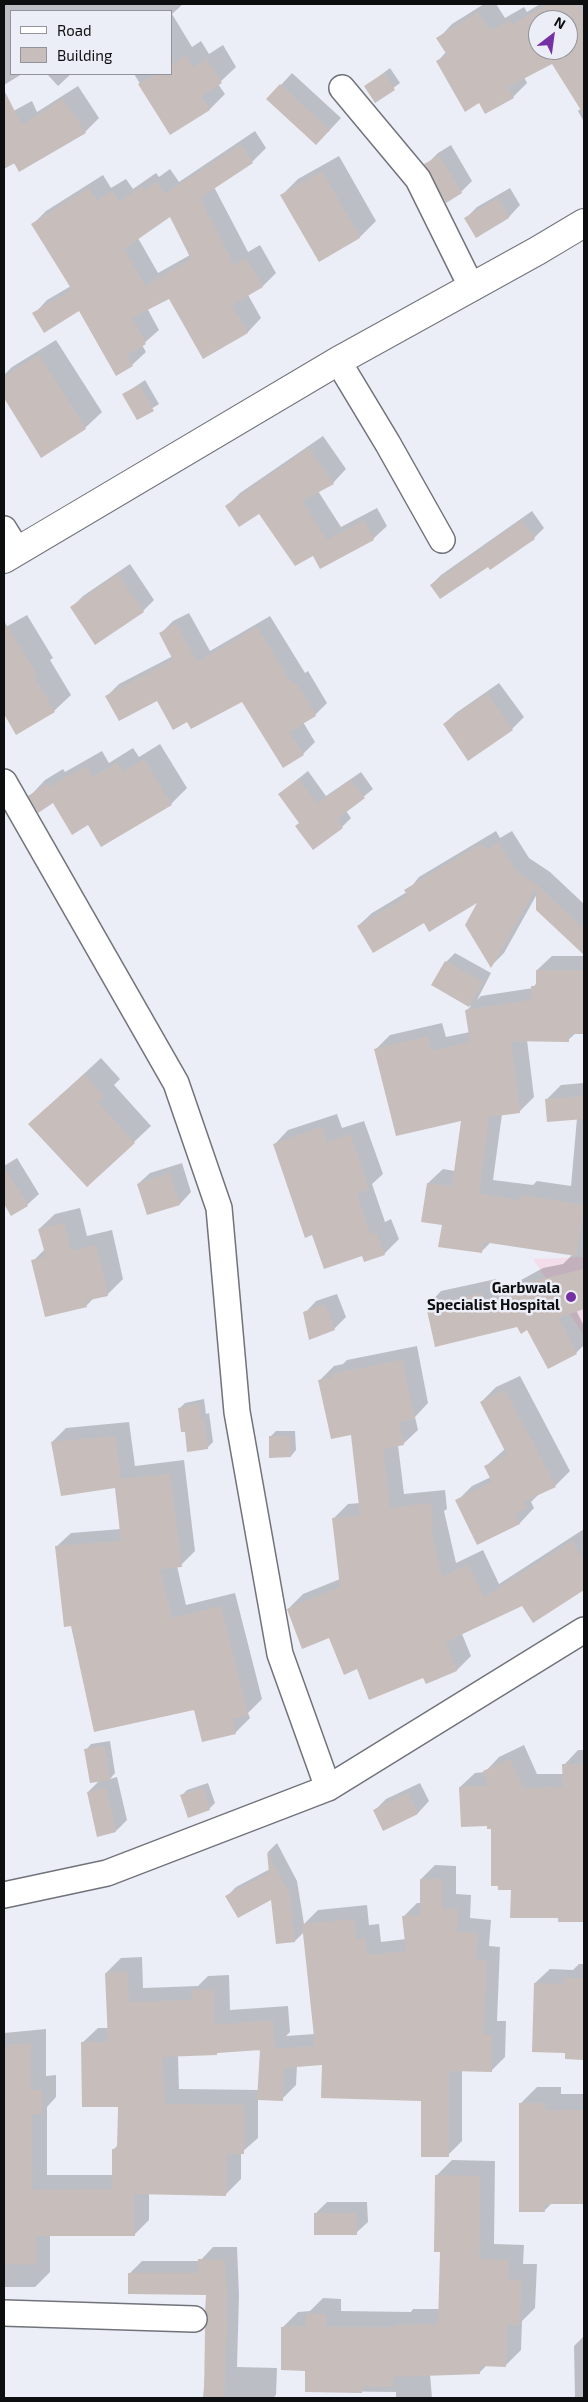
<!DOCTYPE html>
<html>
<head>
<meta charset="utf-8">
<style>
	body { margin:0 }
	#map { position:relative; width:588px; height:2402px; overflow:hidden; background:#eceef7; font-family:"Exo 2",sans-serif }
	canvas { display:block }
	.frame { position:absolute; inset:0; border:5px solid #0d0e10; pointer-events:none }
	.legend { position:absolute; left:10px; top:10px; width:162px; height:65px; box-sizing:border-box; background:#eceef7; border:1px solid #93949b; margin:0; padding:6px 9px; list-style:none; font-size:15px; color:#0d0e10 }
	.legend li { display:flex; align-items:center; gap:10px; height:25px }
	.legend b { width:25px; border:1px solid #93949b }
	.north { position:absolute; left:528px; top:10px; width:50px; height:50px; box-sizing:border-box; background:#eceef7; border:1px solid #93949b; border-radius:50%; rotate:30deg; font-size:14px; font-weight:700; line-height:20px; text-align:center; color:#0d0e10 }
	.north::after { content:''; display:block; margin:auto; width:18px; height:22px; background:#7530a4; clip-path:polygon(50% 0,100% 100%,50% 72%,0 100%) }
</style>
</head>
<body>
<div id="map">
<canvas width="588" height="2402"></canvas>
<div class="frame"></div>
<ul class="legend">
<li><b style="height:6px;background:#fff"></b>Road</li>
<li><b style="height:14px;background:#c7bdba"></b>Building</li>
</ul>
<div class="north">N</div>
</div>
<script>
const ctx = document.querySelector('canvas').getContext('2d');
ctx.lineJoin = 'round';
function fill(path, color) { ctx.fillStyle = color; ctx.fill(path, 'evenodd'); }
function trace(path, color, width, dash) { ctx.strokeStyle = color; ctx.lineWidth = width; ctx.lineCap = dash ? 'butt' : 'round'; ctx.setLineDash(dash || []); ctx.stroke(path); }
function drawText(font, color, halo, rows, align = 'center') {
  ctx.font = font + ' "Exo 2",sans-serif'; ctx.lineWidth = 5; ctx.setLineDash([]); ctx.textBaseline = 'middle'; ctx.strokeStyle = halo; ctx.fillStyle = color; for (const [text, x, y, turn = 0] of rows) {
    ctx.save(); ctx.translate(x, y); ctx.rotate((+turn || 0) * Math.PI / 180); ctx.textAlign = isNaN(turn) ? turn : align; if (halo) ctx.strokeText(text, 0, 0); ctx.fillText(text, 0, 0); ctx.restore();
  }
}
const medical = new Path2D(`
	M584,1257V1336L533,1259Z`);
const shadow = new Path2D(`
	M4,4H183L172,14L192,47L201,41L209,54L223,45L236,67L218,84L225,94L210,109L171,133L134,74H171V11H11V74H22L4,85Z
	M484,4H496L505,18L524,7L527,12L540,4H584V122L578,111L581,108L552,62L524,77L527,83L513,97L480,102L438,61L446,52L438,39L452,24ZM538,20H568V50H538Z
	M390,68L400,83L376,101L366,86Z
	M292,73L341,118L328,132L268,99Z
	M47,74H71L58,86Z
	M78,86L99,118L85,132L4,168V116L32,101L37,112Z
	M255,131L266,148L252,162L214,187L248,252L260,245L276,273L263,286L248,295L261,318L248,332L204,357L169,297L147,308L159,330L142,345L146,352L132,365L80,310L34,314L47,300L71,286L32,225L46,211L103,175L111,188L126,179L133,189L156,173L159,177L170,169L179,182ZM170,216L190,255L158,273L138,238Z
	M451,145L472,181L461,192L426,165L438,153Z
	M339,156L376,221L360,237L320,260L282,195L298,179Z
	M510,188L520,205L509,217L476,236L466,218L477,207Z
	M56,340L102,412L85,428L41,456L4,396V375L12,367Z
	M145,380L159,404L137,418L124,394Z
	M323,436L346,469L333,483L318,491L341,527L377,508L387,526L373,539L313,554L259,513L227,506L240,493Z
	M532,511L544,528L534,538L488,565L431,585L441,575Z
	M130,564L154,600L143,611L72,607L83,596Z
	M189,613L210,651L270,616L305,673L308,671L327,703L315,715L303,722L315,742L303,754L242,701L188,720L158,699L107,696L119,684L173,656L161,633L173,621Z
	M27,615L53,658L50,660L71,695L54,711L17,733L4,711V628Z
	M499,683L524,717L512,729L444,724L456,713Z
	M160,744L187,788L171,804L89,824L53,802L30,796L45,780L63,769L65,772L102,751L109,763L133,748L139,757Z
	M308,771L326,796L361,772L373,789L346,811L351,818L342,827L300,823L279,794Z
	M496,831L500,838L512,831L529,858L550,872L584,904V953L537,909V894L504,953L491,966L481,899L424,921L358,926L372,913L407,892L419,877Z
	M455,953L491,973L477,1000L481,996L533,988L537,982V970L552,956H584V1032L576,1033L568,1040H527L534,1097L519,1112L502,1114L493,1180L533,1185L537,1181L571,1186L577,1118L546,1100L561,1085L584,1083V1308L576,1310L584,1326V1345L576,1353L548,1367L528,1328L427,1306L441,1291L496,1279L499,1292L543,1268L563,1264L573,1254L491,1242L481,1252L443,1224L428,1183L443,1169L455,1171L462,1119L376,1049L390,1035L442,1023L446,1037L470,1032L466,1011L471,1006L433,984L446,962Z
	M101,1058L120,1079L114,1085L151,1126L87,1186L30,1124Z
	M337,1114L342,1128L364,1121L383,1174L372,1184L385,1222L391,1219L399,1239L384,1254H362L313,1234L274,1145L288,1130Z
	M17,1158L39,1194L27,1205L12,1214L4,1202V1166Z
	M182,1163L191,1192L180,1204L148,1214L138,1184L150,1173Z
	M80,1208L87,1236L112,1230L123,1279L107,1295L94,1298L86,1306L33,1261L45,1249L39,1229L55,1214Z
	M337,1294L346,1317L334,1329L305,1313L316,1301Z
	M417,1346L428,1403L415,1417L418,1430L403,1444L398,1445L404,1494L445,1490L447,1509L444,1511L456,1563L483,1550L499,1584L584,1529V1589L534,1621L522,1605L462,1634L471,1656L457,1670L424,1677L358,1668L329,1637L288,1609L303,1594L340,1579L333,1519L348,1504L360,1503L352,1434L319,1381L334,1366L343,1364L347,1360Z
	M520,1376L570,1471L555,1486L540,1493L531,1502L534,1508L520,1523L478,1543L457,1501L472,1486L491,1477L485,1467L505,1449L481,1402L496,1387Z
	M204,1399L206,1414L209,1413L213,1442L207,1448L186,1431L179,1409L185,1403Z
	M129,1422L135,1466L184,1460L195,1551L181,1565L177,1566L186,1605L235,1593L262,1699L248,1713L250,1718L235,1733L195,1708L56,1547L71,1533L121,1529L116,1487L52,1442L66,1428Z
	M276,1431H295L296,1450L291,1456L270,1437Z
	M110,1741L115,1773L110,1779L117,1777L127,1820L116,1831L88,1792L100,1780L86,1750L91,1744Z
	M524,1745L537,1774H564V1765L578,1750H584V1921H560V1917L512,1889L492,1828L460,1787L475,1773L485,1772L499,1757Z
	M208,1783L215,1803L209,1809L182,1795L187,1790Z
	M420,1783L429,1801L418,1813L384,1829L375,1810L386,1799Z
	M277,1843L297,1881L304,1924L318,1910L367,1905L369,1925L379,1924L381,1942L406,1939L403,1917L417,1903H421V1879L435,1865L456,1866V1894L471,1895L470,1918L491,1920L489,1946L500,1947L497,2021H506L505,2057L491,2071L462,2070V2141L448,2155L422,2099L323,2063L297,2065L296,2085L282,2099L258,2098V2138L241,2153V2179L226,2194L149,2193V2220L134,2235H50V2272L35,2287H4V2033L46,2029V2076L56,2075V2097L47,2107V2175H113V2150L119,2144V2106L82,2043L98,2028H109L106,1973L121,1958L142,1957L143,1988L198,1986L208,1976L229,1975L230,2010L288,2006L290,2032L286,2036L315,2034L304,1932L295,1941L277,1943L273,1898L227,1896L236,1887L270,1869L268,1852ZM263,2048L259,2090L179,2089L178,2055Z
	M579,1964H584V2059L567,2058V2052L535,1983L550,1969L573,1970Z
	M537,2087H561V2094H584V2203H552L544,2211L521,2103Z
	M452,2160L495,2161L494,2244L524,2245L523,2264H537L535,2308L522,2321L521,2350L505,2366L487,2365L479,2373L430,2374L432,2398H396V2392L306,2391V2370L283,2327L298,2312L310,2311L323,2298L341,2299V2311L411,2312L413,2309H440L441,2251L436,2176Z
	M327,2202H367L368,2222L356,2233L315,2214Z
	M213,2247H237L239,2295L237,2367L277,2368L276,2395L273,2398H203L210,2319L207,2294L129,2274L142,2261H200Z
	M584,2336V2398H575L574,2346Z`);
const building = new Path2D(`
	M548,4H577L584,15V115L552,64L508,87L514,98L485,114L479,103L465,112L436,61L447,55L436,38L478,12L490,31L509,20L512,25ZM538,20H568V50H538Z
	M186,55L193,68L207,59L222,83L201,96L210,110L170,135L138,84L156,74H171V65Z
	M384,73L395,90L375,103L364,86Z
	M280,84L330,130L316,145L266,99Z
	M4,90L22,125L63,99L86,133L19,172L14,163L4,169Z
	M241,144L253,163L200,198L234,265L246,258L263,287L232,305L248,333L203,359L169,299L132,318L146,344L127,355L133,366L116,376L79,311L44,333L32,313L72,290L31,224L89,188L97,201L112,191L119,202L142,186L145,190L156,182L165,194ZM170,217L191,259L145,286L124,249Z
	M439,156L462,193L446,203L424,164Z
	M322,171L360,238L319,262L280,195Z
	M498,198L509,218L476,238L464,218Z
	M39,355L86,429L41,458L4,398V377Z
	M139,385L154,411L137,420L122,394Z
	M309,448L334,484L302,501L327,540L364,520L374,540L320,569L313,556L295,566L259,514L239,527L225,506Z
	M522,520L535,539L490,570L488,567L440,599L430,585Z
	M118,574L144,612L95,645L70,607Z
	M4,621L37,675L34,677L55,712L16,735L4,714Z
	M176,624L197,662L257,627L292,684L296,682L316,716L289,732L304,755L283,768L242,702L191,729L187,722L173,730L157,701L119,721L105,696L173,660L159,633Z
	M487,693L513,730L468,761L443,724Z
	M144,759L172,805L101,847L88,825L72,835L53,803L38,813L28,796L47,784L49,787L86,766L93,777L117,763L123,772Z
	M299,779L317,804L351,780L365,798L337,819L343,828L313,850L295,826L299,823L278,794Z
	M482,843L486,850L499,843L516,871L537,885L584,929V955L536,910V888L491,968L465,925L477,903L429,932L424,923L373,953L357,926L408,896L404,890Z
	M445,961L483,982L469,1007L431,985Z
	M536,970H583L584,1034H569V1042L511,1041L520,1113L489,1117L479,1194L520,1200L521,1195L584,1205L576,1256L483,1242L482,1253L438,1247L442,1225L421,1222L427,1183L452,1186L461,1121L396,1136L374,1049L428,1036L431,1051L470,1042L465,1010L532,1000L531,986H536Z
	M84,1074L104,1096L98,1102L135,1143L87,1187L28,1124Z
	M584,1096V1119L547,1122L545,1099Z
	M322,1127L327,1142L350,1134L369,1189L356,1194L371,1235L377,1233L385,1255L364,1262L362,1256L324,1269L312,1235L305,1238L273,1144Z
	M4,1167L28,1206L11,1216L4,1204Z
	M170,1173L180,1205L147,1215L137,1184Z
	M64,1223L71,1251L96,1245L108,1296L85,1301L87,1307L45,1317L31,1260L46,1257L38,1229Z
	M584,1269V1309L558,1318L577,1354L548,1369L527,1330L521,1334L517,1327L435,1347L426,1306L482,1293L485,1306L528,1282Z
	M325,1304L335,1330L309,1340L303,1312Z
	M402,1360L415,1419L399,1422L404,1445L383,1449L390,1508L431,1503L433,1525H430L442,1577L468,1564L484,1597L572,1541L584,1560V1590L533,1623L522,1606L454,1638L446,1643L457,1671L426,1684L423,1678L369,1700L357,1669L344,1675L329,1638L302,1649L287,1609L340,1587L332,1518L360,1515L351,1435L331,1439L318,1380L332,1378L331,1374Z
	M505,1390L556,1487L523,1502L527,1508L515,1514L520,1524L477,1545L455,1500L492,1482L484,1466L507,1455L480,1402Z
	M199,1404L200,1419L204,1418L208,1449L187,1452L185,1432H181L178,1408Z
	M115,1436L121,1479L170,1474L182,1567L160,1569L172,1618L221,1606L248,1715L232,1719L236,1734L202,1742L194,1710L94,1732L71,1626L64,1627L55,1546L121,1541L115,1488L61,1496L51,1442Z
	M269,1436H290L291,1457L269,1458Z
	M104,1746L110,1780L90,1783L84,1749Z
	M510,1759L523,1788L563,1787L562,1764H583L584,1922H558V1918H510L511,1890H498V1886H491V1829H487V1826L461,1827L459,1787L489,1785L483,1771Z
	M106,1788L116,1832L97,1837L87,1792Z
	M203,1788L210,1810L188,1818L180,1795Z
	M408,1793L418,1814L383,1831L373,1810Z
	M267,1852L290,1895L295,1942L276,1944L271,1900L238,1918L225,1896L269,1873Z
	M420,1879H442V1908L458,1909L457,1932L478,1933L476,1960H487L483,2034L492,2035V2072L449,2071V2157H421V2101L321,2098L322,2065L284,2068L283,2101L257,2100L260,2050L315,2046L302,1924L354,1919L356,1939L365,1937L368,1955L406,1951L402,1916L420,1915Z
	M127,1972L129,2002L192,2000V1990L214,1989L215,2025L273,2020L275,2049L217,2053V2055L162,2057L165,2104L244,2105V2154H227L226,2196L134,2194L135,2236H36V2265L4,2264V2048H8V2044H31V2090H42V2114H32V2190L112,2189V2149H117L118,2107H82L81,2042H108L105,1973Z
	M563,1978H584V2060L565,2059V2053L532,2052L534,1983L563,1984Z
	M519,2103H545V2110H584V2204H545V2212H519Z
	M435,2175L480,2176L479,2259L509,2260L508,2279L521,2280L520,2325L507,2324L506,2367L480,2366V2374L393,2377V2387H362V2393L305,2392V2371L281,2370V2327L306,2326V2313L326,2314V2327H396V2325L438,2324L440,2252H434Z
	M314,2213H356L357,2235H314Z
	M198,2259L225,2260L227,2309L224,2398H204L205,2328L208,2319L205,2311L206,2295L128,2294V2273H198Z`);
const minor = new Path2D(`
	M342,88L418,179L472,288
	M338,361L388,444L442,540
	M4,529L17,550
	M4,782L176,1083L219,1208L237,1412L280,1654L328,1788
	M4,1895L107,1873L328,1788L584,1630
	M4,2313L194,2319`);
const tertiary = new Path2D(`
	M4,559L338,361L537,251L584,223`);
const markers = [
	[571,1297,6,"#7530a4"]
];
const poiNames = [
	["Garbwala",560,1288],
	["Specialist Hospital",560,1305]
];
fill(medical, '#f3ddeb');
fill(shadow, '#0003');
fill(building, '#c7bdba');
trace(minor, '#71737b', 28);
trace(tertiary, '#71737b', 30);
trace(minor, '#fff', 25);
trace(tertiary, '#fff', 28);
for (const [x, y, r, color] of markers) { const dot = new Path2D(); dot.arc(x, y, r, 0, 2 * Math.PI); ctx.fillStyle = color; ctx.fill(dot); trace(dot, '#eceef7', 2); }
drawText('bold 15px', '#0d0e10', '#eceef7', poiNames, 'right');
</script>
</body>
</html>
